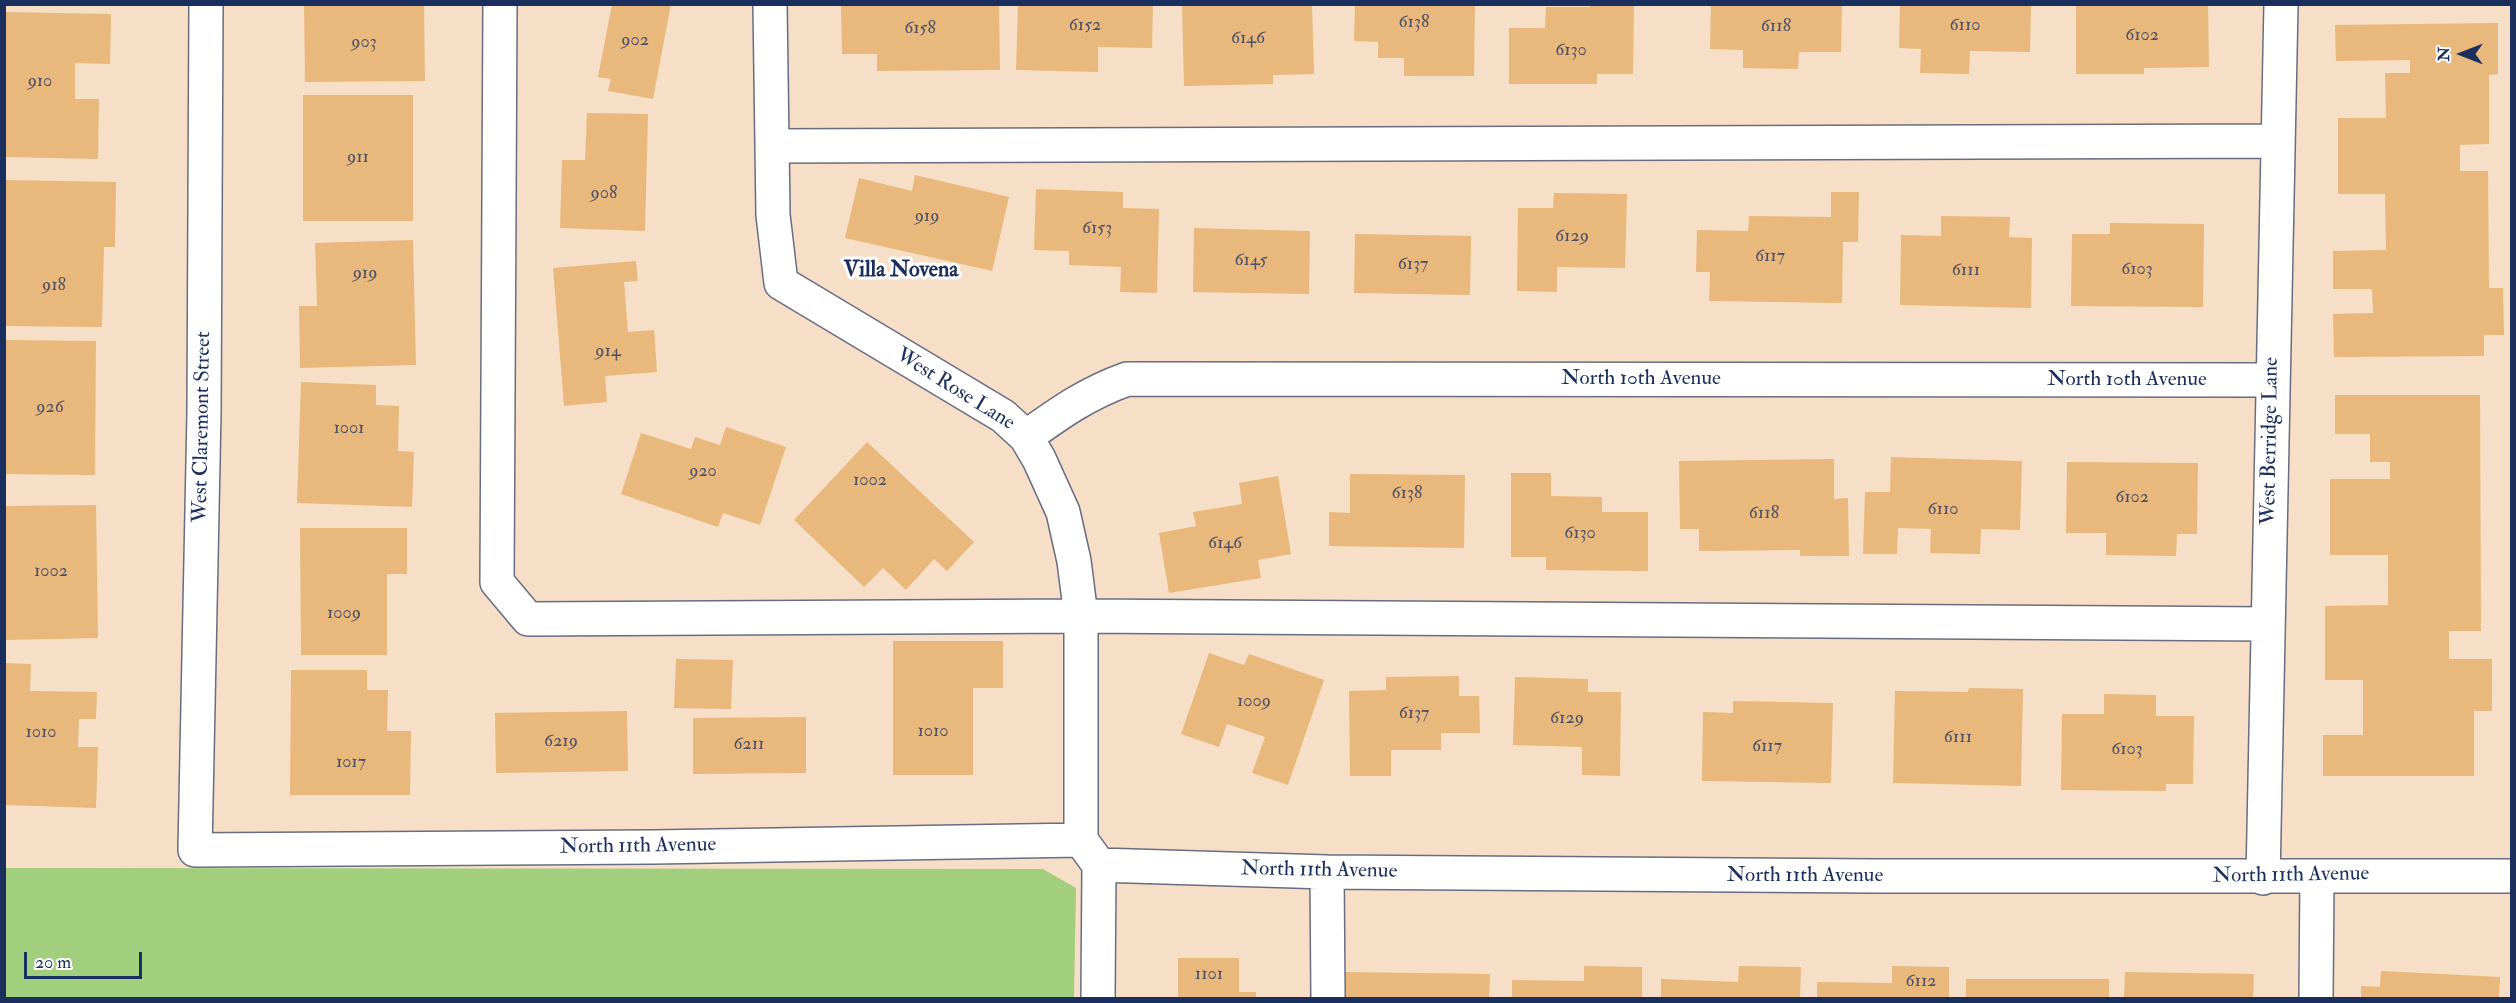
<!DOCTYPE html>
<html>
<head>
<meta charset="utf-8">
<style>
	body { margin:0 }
	#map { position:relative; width:2516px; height:1003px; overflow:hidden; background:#f6dfc6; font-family:"IM FELL Double Pica",serif }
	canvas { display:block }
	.frame { position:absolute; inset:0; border:6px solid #1b2f5e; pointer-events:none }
	.north { position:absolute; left:2432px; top:24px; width:60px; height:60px; -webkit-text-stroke:4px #fff; paint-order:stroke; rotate:270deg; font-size:16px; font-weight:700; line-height:24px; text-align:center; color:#1b2f5e }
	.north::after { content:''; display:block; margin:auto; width:21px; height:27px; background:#1b2f5e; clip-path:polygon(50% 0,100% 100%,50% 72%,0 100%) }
	.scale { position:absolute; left:24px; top:952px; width:118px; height:27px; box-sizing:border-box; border:3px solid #1b2f5e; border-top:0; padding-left:8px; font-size:18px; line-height:21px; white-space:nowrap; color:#1b2f5e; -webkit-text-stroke:4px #fff; paint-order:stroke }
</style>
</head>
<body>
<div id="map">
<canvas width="2516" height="1003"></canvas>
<div class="frame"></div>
<div class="north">N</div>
<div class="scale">20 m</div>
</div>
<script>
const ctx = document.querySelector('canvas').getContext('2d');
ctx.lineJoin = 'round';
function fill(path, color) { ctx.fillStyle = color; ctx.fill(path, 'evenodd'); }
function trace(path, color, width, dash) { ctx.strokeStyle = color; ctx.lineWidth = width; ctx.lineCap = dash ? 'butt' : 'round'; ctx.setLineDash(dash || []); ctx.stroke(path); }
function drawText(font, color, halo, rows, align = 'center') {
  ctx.font = font + ' "IM FELL Double Pica",serif'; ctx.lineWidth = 6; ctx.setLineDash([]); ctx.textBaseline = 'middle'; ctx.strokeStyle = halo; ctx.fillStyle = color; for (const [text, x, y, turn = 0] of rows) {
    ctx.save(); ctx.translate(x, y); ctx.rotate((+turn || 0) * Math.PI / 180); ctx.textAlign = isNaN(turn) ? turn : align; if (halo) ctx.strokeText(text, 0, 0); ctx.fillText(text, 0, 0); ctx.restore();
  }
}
const green = new Path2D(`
	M5,868L1043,869L1076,888L1074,998H5Z`);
const building = new Path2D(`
	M304,4H424L425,81L305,82Z
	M612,4H671L653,99L608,91L611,79L598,77Z
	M1018,4H1153L1152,48L1098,47V72L1016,70Z
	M1182,4H1312L1314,74L1273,75V84L1184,86Z
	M1355,4H1475L1474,76H1404V58H1378V42L1354,41Z
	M1590,4H1634L1633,74H1597V84H1509V28H1545L1546,7H1590Z
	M1711,4H1842L1841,52H1799L1798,69L1743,68V50L1710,49Z
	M1900,4H2031L2030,52L1970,51L1969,74L1920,73L1921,49L1899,48Z
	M2076,4H2208L2209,67L2144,68V74H2076Z
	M841,5H999L1000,70L877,71V54H842Z
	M5,12L111,14L110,64L75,63V99H99L98,159L5,157Z
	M2498,23V74L2489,75V144L2460,145V171H2488L2489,288H2503L2504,335H2484V356L2334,357L2333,314L2373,313L2372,289H2333V251L2386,250L2385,194H2338V118H2386L2385,73H2410V60L2336,61L2335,25Z
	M303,95H413V221H303Z
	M587,113L648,114L645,231L560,228L562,160H585Z
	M915,175L1009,197L992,271L845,238L859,178L912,191Z
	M4,180L116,182L115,247H104L102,327L4,326Z
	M1036,189L1123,192V208L1159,209L1157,293L1120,292L1121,267L1069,265V251L1034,250Z
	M1831,192H1859L1858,242H1843L1842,303L1709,301L1710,272H1696L1697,230L1748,231L1749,216L1831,217Z
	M1554,193L1627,194L1625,268L1557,267V292L1517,291L1518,208H1553Z
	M1941,216L2010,217L2009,237L2032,238L2031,308L1900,305L1901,235L1941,236Z
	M2110,223L2204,224L2203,307L2071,306L2072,234H2110Z
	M1194,228L1310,231L1309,294L1193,292Z
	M1355,234L1471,236L1470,295L1354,293Z
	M413,240L416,365L300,368L299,306H317L315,243Z
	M636,261L638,281L624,282L628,332L654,330L657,372L605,376L607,402L564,406L553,268Z
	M4,340L96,341L95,475L4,474Z
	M301,382L376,385V405L399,406L398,451L414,452L412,507L297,503Z
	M2335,395H2480L2481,631H2449V659H2492V711H2474V776H2323V735H2363V680H2325V606L2388,605V555H2330V479H2390V462H2370V434H2335Z
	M726,427L786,447L760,525L723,513L718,527L621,494L641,433L691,449L695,437L720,445Z
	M867,442L974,542L947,571L934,559L906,590L883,568L864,587L794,520Z
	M1891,457L2022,461L2020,530L1981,529L1980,554L1930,553L1931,529L1898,528L1897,554H1863L1865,492H1890Z
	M1834,459V499L1848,498L1849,556H1800V550L1699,551V529H1680L1679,461Z
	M2067,462L2198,463L2197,534H2177L2176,556L2106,555V533H2066Z
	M1511,473H1551V496L1602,497V512H1648V571L1546,570V557H1511Z
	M1350,474L1465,475L1464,548L1329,546V512L1350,513Z
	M1278,476L1291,554L1258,560L1261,578L1169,593L1159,533L1196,526L1193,512L1242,504L1239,483Z
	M96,505L98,638L4,640V506Z
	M300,528H407V574H387V655H301Z
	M893,641H1003V688H973V775H893Z
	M1209,653L1244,665L1249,654L1324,680L1288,785L1252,773L1265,737L1227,724L1219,747L1181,734Z
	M676,659L733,660L731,709L674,708Z
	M4,663L31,664L30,691L97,692L96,719H79L78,747H98L96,808L4,805Z
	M291,670H367V690H388L387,731H411L410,795H290Z
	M1459,676V696H1479L1480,733H1441V750H1391V776H1350L1349,691L1386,690V677Z
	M1515,677L1588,679V692H1621L1620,776L1582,775V747L1513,745Z
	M1969,688L2023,689L2021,786L1893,783L1895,691L1968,692Z
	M2104,694L2156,695V716H2194L2193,784H2166V791L2061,790L2062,714H2104Z
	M1733,701L1833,703L1831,783L1702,781L1703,712L1733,713Z
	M627,711L628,771L496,773L495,713Z
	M806,717V773L693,774V718Z
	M1178,958H1239V992H1256V998H1178Z
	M1584,966L1642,967V998H1512V980L1584,981Z
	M1739,966L1801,967L1800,998H1661V979L1738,982Z
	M1892,966L1949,967V998H1817V982L1892,983Z
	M2381,971L2500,977L2499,998H2361V986L2380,987Z
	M1344,972L1490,974L1489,998H1344Z
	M2125,972L2254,974L2253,998H2124Z
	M1966,979H2109V998H1966Z`);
const minor = new Path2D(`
	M206,4L204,413L195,850L653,847L1081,840
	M500,4L497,582L528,619L1081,616L2268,624
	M770,4L773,215L781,283L1003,416L1026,437L1039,459L1063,512L1074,561L1081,616V840L1099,865L1098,998
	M773,146L2278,141
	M1026,437C1061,412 1086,394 1127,379L2272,380
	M1099,865L1327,872L1874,876H2512
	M1327,872L1328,998
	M2263,878L2281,4
	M2316,998L2317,876`);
const numberNames = [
	["6138",1414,23],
	["6152",1085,26],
	["6110",1965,26],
	["6118",1776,27],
	["6158",920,29],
	["6102",2142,36],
	["6146",1248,39],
	["902",635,41],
	["903",364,43],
	["6130",1571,51],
	["910",40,82],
	["911",358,158],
	["908",604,194],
	["919",927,217],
	["6153",1097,229],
	["6129",1572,237],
	["6117",1770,257],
	["6145",1251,261],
	["6137",1413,265],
	["6103",2137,270],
	["6111",1966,271],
	["919",365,274],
	["918",54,286],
	["914",608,352],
	["926",50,408],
	["1001",349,429],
	["920",703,472],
	["1002",870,481],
	["6138",1407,494],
	["6102",2132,498],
	["6110",1943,510],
	["6118",1764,514],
	["6130",1580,534],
	["6146",1225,544],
	["1002",51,572],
	["1009",344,614],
	["1009",1254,702],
	["6137",1414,714],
	["6129",1567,719],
	["1010",933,732],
	["1010",41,733],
	["6111",1958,738],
	["6219",561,742],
	["6211",749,745],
	["6117",1767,747],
	["6103",2127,750],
	["1017",351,763],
	["1101",1209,975],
	["6112",1921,982]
];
const streetNames = [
	["North 10th Avenue",1641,379],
	["North 10th Avenue",2127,380],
	["West Rose Lane",955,390,32],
	["West Claremont Street",203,427,-89],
	["West Berridge Lane",2271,441,-89],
	["North 11th Avenue",638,847,-1],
	["North 11th Avenue",1319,871,1],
	["North 11th Avenue",1805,876],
	["North 11th Avenue",2291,876,-1]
];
const neighbourhoodNames = [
	["Villa Novena",901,271]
];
fill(green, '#a1cf7d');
fill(building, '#e8b87c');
trace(minor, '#686d82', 36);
trace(minor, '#fff', 33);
drawText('18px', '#4e5166', null, numberNames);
drawText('21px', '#1b2f5e', '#fff', streetNames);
drawText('bold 22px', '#1b2f5e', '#fff', neighbourhoodNames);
</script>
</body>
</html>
